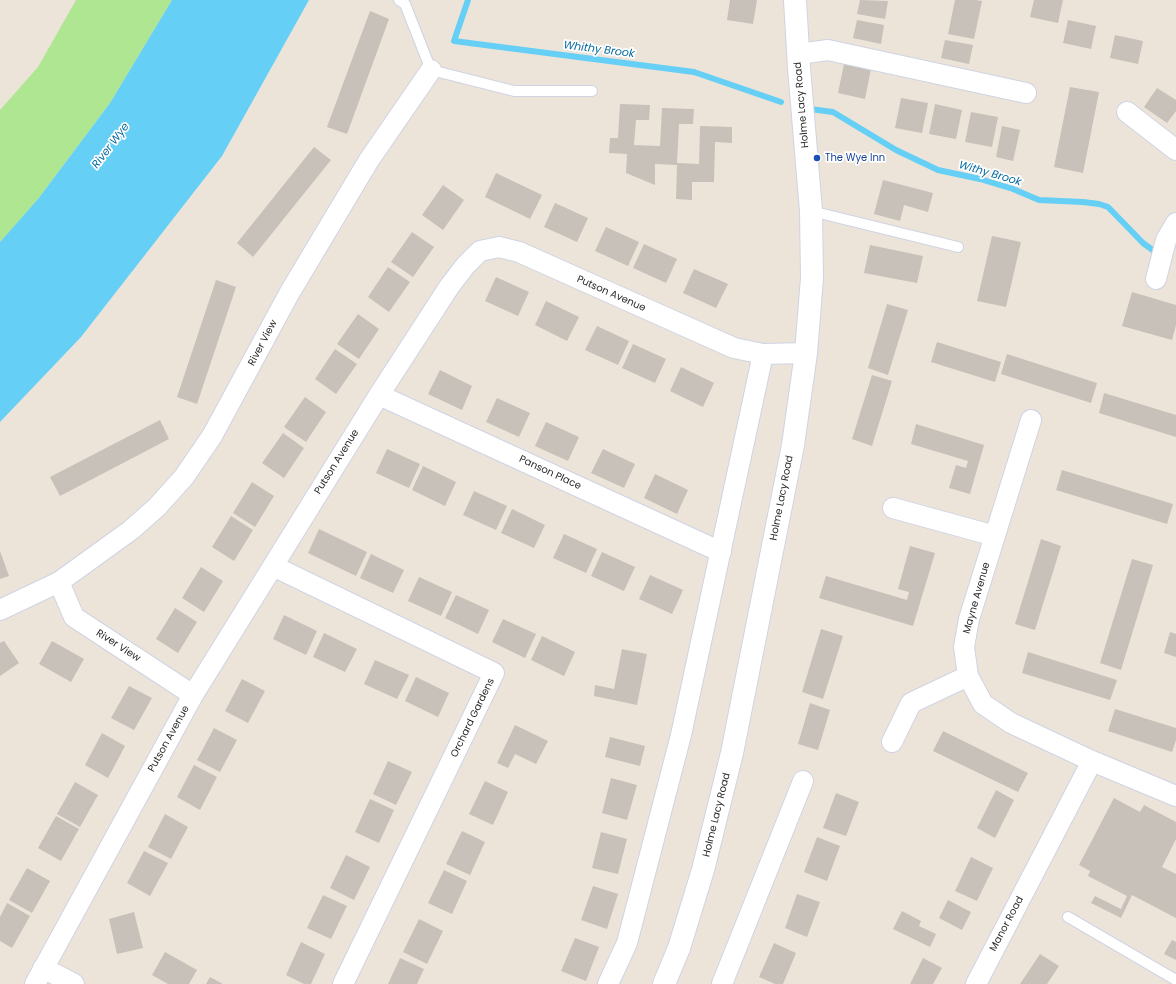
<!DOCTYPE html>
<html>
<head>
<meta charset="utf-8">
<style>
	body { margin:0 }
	canvas { display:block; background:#ece4d9 }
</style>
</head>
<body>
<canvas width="1176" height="984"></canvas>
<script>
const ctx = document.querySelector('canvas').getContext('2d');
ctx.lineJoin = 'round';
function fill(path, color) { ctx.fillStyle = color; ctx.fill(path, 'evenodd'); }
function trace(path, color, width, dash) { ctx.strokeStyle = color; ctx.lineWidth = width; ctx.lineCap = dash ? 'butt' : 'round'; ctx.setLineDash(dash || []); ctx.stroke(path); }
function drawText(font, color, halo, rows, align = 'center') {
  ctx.font = font + ' Poppins,sans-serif'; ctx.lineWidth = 3.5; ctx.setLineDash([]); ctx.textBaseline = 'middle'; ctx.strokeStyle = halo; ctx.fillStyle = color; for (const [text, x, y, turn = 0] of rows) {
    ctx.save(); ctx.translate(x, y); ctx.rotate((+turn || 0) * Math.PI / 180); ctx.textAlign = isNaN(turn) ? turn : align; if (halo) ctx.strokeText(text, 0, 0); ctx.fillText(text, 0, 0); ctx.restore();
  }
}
const green = new Path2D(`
	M76,0H172L110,103L38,199L0,242V110L38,67Z`);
const water = new Path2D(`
	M172,0H309L222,156L81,337L0,422V242L38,199L110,103Z`);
const stream = new Path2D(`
	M468,0L454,41L694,72L781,102
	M810,109L833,112L896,150L938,170L980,179L1013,189L1039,200L1083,202L1099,204L1108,207L1143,243L1154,251L1160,253`);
const building = new Path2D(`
	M730,0H757L753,24L727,20Z
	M860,0L888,1L885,19L857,14Z
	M955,0H976L982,1L974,39L948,34Z
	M1034,0H1063L1058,23L1030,17Z
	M370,11L389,19L347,134L327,127Z
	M857,20L884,25L881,44L853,38Z
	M1068,20L1096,26L1091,49L1063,43Z
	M1115,35L1143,41L1138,64L1110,58Z
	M945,40L973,45L969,64L941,58Z
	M844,64L871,69L865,99L838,93Z
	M1070,87L1099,92L1083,173L1054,167Z
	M1157,88L1176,100V111L1167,123L1144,107Z
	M901,98L928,103L922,133L895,128Z
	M620,104L650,105L649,120H636L634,145L660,146L662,108L694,109L693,124H679L677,163L699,164L700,126L732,127V143L715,142L714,182H692V200L676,199L677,165L655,164V185L626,173L627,154L609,153L610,138H618Z
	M935,104L962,110L956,139L929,134Z
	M971,112L998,117L992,147L965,142Z
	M1002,126L1020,130L1013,161L996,157Z
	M314,147L331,160L253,257L237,243Z
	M496,173L542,195L530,219L485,197Z
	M883,180L933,193L928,212L904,205L900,221L874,214Z
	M443,185L464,200L443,230L422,215Z
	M555,203L588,218L577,242L544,227Z
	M606,227L639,242L628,266L595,251Z
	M412,232L434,247L413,277L391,262Z
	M992,236L1021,242L1006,307L977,301Z
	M644,244L677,259L666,283L633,268Z
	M870,245L923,256L917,283L864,273Z
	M388,267L410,282L389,312L368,297Z
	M694,269L728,284L716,308L683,293Z
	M496,277L529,292L518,316L485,301Z
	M216,280L236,287L197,404L177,397Z
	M1132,292L1176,305V325L1172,340L1122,326Z
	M546,301L579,317L567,341L535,325Z
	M887,304L908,310L888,375L868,368Z
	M358,314L379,329L359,359L337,344Z
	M597,326L629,341L618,365L585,350Z
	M937,342L1001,362L995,382L931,362Z
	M633,344L666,359L655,383L622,368Z
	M335,349L357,364L336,394L315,379Z
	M1007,354L1097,383L1091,403L1001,374Z
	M681,367L714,383L703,407L670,391Z
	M440,370L472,386L462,410L428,394Z
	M872,375L892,381L872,446L852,439Z
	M1104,393L1176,415V437L1099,413Z
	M305,397L326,412L306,442L284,427Z
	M497,398L530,413L519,437L486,422Z
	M160,420L169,439L60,496L50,477Z
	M546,422L579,437L568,461L535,446Z
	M916,424L984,445L970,494L949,488L956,465L966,468L968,461L911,444Z
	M283,433L304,448L284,478L262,463Z
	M387,449L420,464L409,488L376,473Z
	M603,449L635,464L624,488L591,473Z
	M423,466L456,482L445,506L412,490Z
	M1062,470L1173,504L1167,524L1056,490Z
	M655,474L688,490L677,514L644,498Z
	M252,482L274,496L255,527L233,513Z
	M474,491L507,506L496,530L463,515Z
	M512,509L545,525L534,548L501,533Z
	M231,516L253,530L234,561L212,547Z
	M319,529L367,552L356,576L308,553Z
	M564,534L597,549L586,573L553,558Z
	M1041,539L1061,546L1035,630L1015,624Z
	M910,546L935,553L913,626L819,598L826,576L907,600L909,592L898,589Z
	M0,551L9,576L0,579Z
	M602,552L635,567L624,591L591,576Z
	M371,554L404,570L393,593L360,578Z
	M1132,559L1153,565L1121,670L1100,663Z
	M201,567L223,581L204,612L182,598Z
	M650,575L683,590L672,614L639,599Z
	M419,577L452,592L441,616L408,601Z
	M456,595L489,610L478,634L445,618Z
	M175,608L197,622L178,653L156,639Z
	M284,615L317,631L306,655L273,639Z
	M503,619L536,634L525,658L492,642Z
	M821,629L843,636L823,699L802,692Z
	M1170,632L1176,634V657L1164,653Z
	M324,633L357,649L345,672L313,657Z
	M542,636L575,652L564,676L531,660Z
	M4,641L19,663L0,676V643Z
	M52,641L84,659L71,682L39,664Z
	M622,649L647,654L637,705L594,696L595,685L614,689Z
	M1028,652L1117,680L1110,700L1022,673Z
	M375,660L409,675L397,699L364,684Z
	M416,677L449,693L438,717L405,701Z
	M242,679L265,691L248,723L225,711Z
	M129,686L152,698L134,730L111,718Z
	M810,703L830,710L818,750L798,744Z
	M1115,709L1176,728V740L1172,752L1108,731Z
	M515,725L548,741L536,764L515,754L508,768L497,763Z
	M214,728L237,740L220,772L197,760Z
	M943,731L1028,773L1018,792L933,751Z
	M102,733L125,746L108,778L85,765Z
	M610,737L645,746L640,766L605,757Z
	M388,761L412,772L396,805L373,794Z
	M194,765L217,777L200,810L177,797Z
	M611,778L637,785L627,820L602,813Z
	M485,781L508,792L493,825L469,814Z
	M75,782L98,795L80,827L57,814Z
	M996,790L1014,800L995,838L977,828Z
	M836,793L859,802L846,836L823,828Z
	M1114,798L1140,812L1144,805L1176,822V839L1162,867L1176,874V918L1132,895L1121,918L1091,903L1095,896L1121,909L1127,896L1088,876L1090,871L1079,865Z
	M370,799L394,810L379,843L355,832Z
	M165,814L188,827L171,859L148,847Z
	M56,816L79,829L61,861L38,848Z
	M462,831L485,842L470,875L446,864Z
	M601,832L627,839L618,874L592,868Z
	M817,837L840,846L827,881L804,872Z
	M144,851L168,863L150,896L127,883Z
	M346,855L370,867L354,900L330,888Z
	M971,857L993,868L977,901L955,891Z
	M27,868L50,881L32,913L9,900Z
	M444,870L467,881L452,914L428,903Z
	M593,886L618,894L607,929L581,920Z
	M797,894L820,902L807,937L785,928Z
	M323,895L347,906L331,939L307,928Z
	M948,900L971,912L962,930L939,918Z
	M7,903L30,916L12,948L0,941V917Z
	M902,911L921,921L919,926L936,934L930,947L893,929Z
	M134,912L143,948L117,954L109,919Z
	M419,919L443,931L427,964L403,952Z
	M575,938L599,947L586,981L561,971Z
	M1172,940L1176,942V960L1164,954Z
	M301,942L325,954L311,984H304L286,975Z
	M774,943L796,953L783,984H775L759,977Z
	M165,952L197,970L189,984H168L152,975Z
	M1040,954L1059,966L1047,984H1020Z
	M400,958L424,969L417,984H388Z
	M923,958L942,968L933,984H910Z
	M210,977L223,984H206Z`);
const service = new Path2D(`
	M399,0L405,4L431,70L514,91H592
	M811,211L958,247
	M1068,917L1176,980`);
const minor = new Path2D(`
	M798,54L828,50L1026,93
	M1127,112L1176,150
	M1156,279L1166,240L1176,223
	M379,395L721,552
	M1031,420L969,619L964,647L968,676L983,704L1011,723L1092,761L1176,796
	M893,508L995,536
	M273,566L494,673L343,984
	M59,582L74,617L193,695
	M0,610L59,582L131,530L157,507L184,477L212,436L290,292L369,160L431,70
	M892,742L911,703L968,676
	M43,968L74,984
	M35,984L193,695L379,395L449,287L465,266L480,251L499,247L519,252L734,348L763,354L806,353
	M608,984L627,943L681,735L763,354
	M722,984L803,781
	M976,984L1092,761`);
const tertiary = new Path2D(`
	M664,984L679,948L703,870L732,753L793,445L806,353L812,278L811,211L799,68L795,0`);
const markers = [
	[817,158,4,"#1a4fb4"]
];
const streetNames = [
	["Holme Lacy Road",802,105,-95],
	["Putson Avenue",611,294,24],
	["River View",263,343,-62],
	["Putson Avenue",337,462,-58],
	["Panson Place",550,473,25],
	["Holme Lacy Road",782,498,-79],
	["Mayne Avenue",977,598,-74],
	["River View",118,646,33],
	["Orchard Gardens",473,718,-64],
	["Putson Avenue",169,739,-61],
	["Holme Lacy Road",717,815,-76],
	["Manor Road",1007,924,-62]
];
const transitNames = [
	["The Wye Inn",825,158]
];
const waterNames = [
	["Whithy Brook",599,50,7],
	["River Wye",111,146,-53],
	["Withy Brook",990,174,16]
];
fill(green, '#afe692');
fill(water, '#66cff5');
trace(stream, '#66cff5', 6);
fill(building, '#c7c1b9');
trace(service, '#cfd3e3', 12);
trace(minor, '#cfd3e3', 22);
trace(tertiary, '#cfd3e3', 24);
trace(service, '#fff', 10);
trace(minor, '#fff', 20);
trace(tertiary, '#fff', 22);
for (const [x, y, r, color] of markers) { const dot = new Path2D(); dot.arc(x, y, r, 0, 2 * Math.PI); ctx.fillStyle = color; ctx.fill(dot); trace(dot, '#fff', 1.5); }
drawText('10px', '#292929', '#fff', streetNames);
drawText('10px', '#164399', '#fff', transitNames, 'left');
drawText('italic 11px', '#066ba0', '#fff', waterNames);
</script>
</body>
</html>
